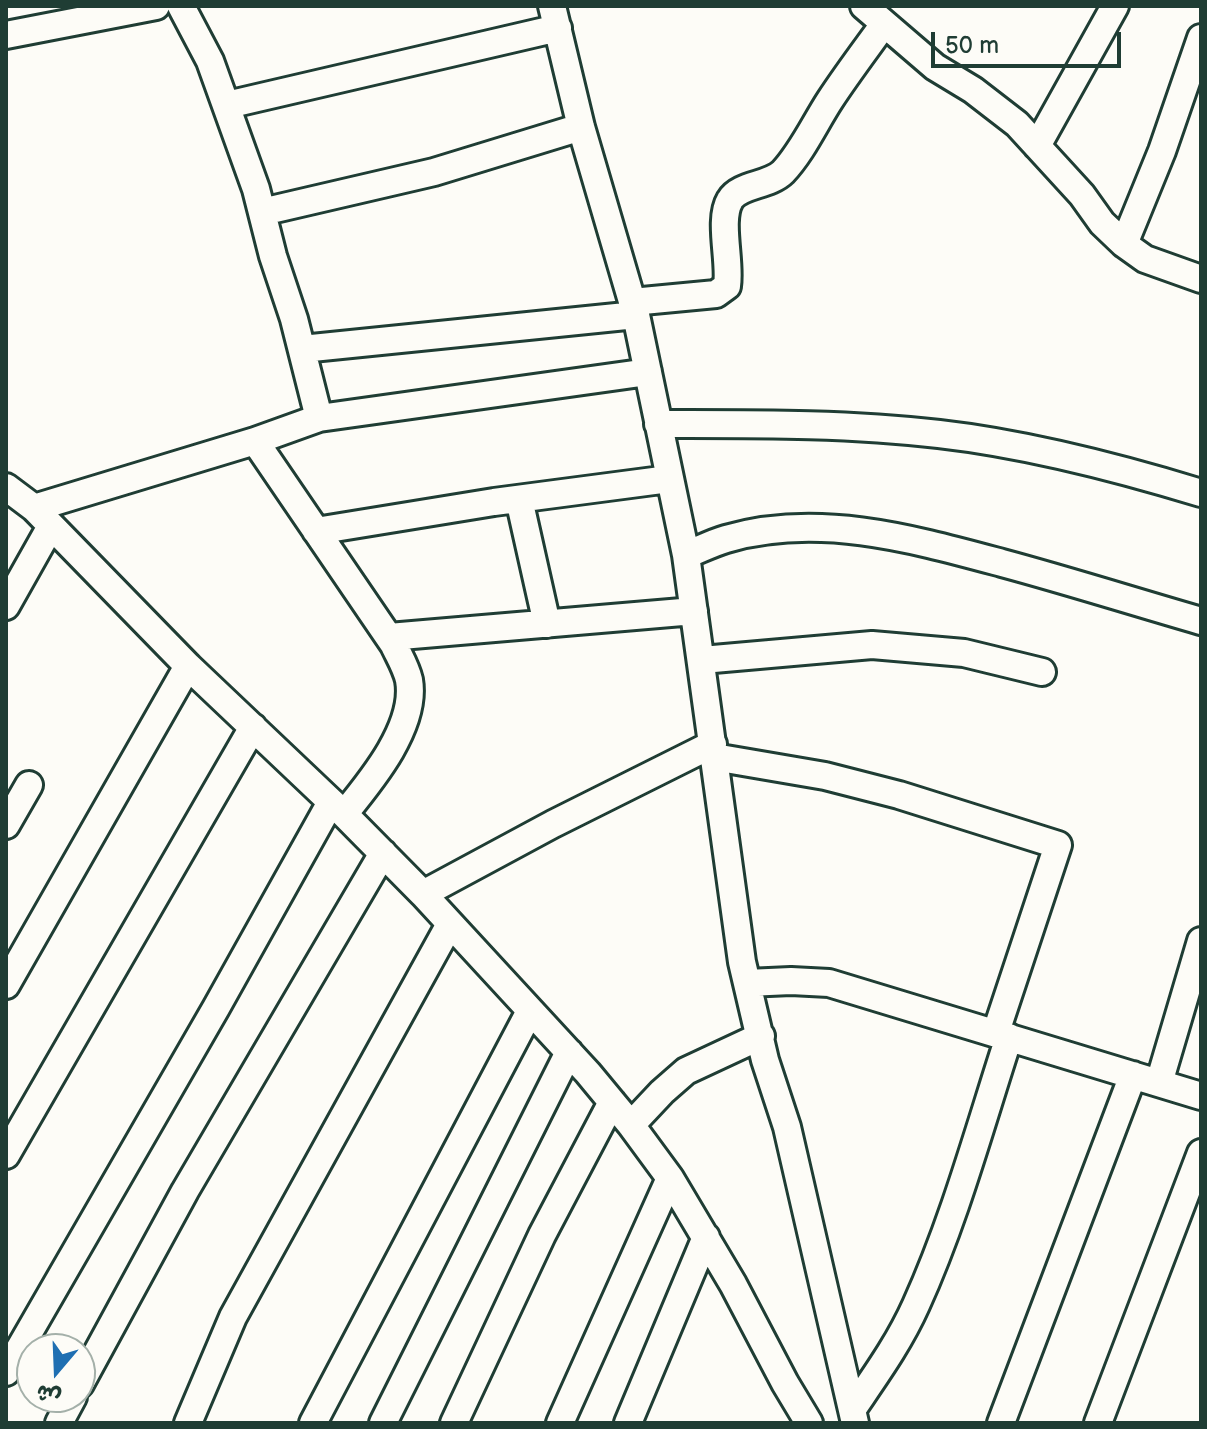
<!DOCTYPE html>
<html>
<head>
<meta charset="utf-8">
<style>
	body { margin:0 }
	#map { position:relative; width:1207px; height:1429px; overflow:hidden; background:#fdfcf7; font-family:"Balsamiq Sans","Playpen Sans Arabic",sans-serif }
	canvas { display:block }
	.frame { position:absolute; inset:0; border:8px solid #1f3d34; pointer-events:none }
	.north { position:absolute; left:16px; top:1333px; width:80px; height:80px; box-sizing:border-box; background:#fdfcf7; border:2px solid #a4b0a9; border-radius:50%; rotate:199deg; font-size:22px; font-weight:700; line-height:32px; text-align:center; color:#1f3d34 }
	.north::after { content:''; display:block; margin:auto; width:28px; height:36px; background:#1f6fb2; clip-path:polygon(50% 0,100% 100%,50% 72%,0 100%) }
	.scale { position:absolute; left:931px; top:32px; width:190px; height:36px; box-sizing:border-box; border:4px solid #1f3d34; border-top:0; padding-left:10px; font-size:24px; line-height:28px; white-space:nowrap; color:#1f3d34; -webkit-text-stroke:6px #fdfcf7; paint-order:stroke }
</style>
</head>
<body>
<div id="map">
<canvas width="1207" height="1429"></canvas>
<div class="frame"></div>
<div class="north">ش</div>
<div class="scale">50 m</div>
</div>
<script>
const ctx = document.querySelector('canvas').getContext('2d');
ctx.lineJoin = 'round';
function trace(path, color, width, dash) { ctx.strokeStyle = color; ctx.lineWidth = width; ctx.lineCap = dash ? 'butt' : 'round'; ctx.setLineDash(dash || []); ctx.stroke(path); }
const minor = new Path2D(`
	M181,6L210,61L256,189L273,256L294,319L319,418
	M552,6L581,127L636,315L686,555L742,962L765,1060L787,1127L855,1423
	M864,6L935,67L973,90L1017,124L1082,195L1102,223L1124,244L1145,259L1201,279
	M6,35L156,6
	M227,105L558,28
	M1037,146L1115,6
	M262,212L434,172L581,127
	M1124,244L1162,151L1201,38
	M632,302L716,294L727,286C731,262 718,220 730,200C739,184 769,186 783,172C802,152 815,123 830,100C847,74 866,49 884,24
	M302,349L636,315
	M658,424C751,424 846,423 939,434C1027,444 1116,467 1201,493
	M255,441L394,645C399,656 406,667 409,680C417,726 371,781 344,814
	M6,487L34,508L188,666L344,814L423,894L588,1073L631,1125L670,1178L733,1284L785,1383L809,1423
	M519,499L547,624
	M34,508L255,441L319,418L648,372
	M316,531L494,502L669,479
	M686,555C699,550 712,543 726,539C818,512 913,539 1002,563C1069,581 1135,602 1201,621
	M6,606L51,526
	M389,637L694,611
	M702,660L872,645L964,653L1042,672
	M714,757L825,776L899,795L1058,845L996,1032
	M6,825L29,785
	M423,894L553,824L713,744
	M747,983L791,981L829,983L1201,1096
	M6,985L188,666
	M1159,1083L1201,941
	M631,1125L662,1092L686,1071L761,1036
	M6,1155L253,727
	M6,1372L216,1008L331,802
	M80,1384L185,1191L383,853
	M852,1410C875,1376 899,1343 916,1305C955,1219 980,1126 1009,1037
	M59,1423L73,1397
	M188,1423L233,1317L450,924
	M313,1423L530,1011
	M383,1423L569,1052
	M454,1423L542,1235L612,1102
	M560,1423L670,1178
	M628,1423L706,1237
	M1001,1423L1133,1075
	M1098,1423L1201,1153`);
trace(minor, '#1f3d34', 32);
trace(minor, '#fdfcf7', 26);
</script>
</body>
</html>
